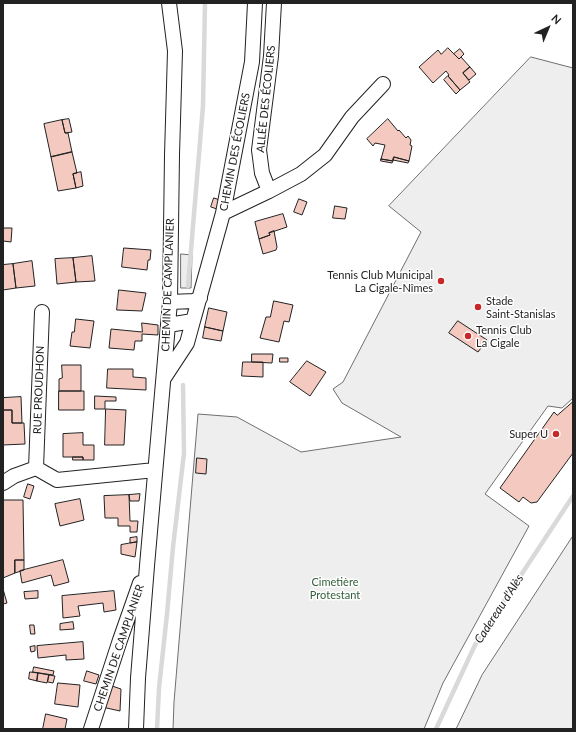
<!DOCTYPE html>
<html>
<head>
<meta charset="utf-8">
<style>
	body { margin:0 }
	#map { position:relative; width:576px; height:732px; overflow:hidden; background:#fff; font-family:Lato,sans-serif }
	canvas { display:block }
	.frame { position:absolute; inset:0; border:4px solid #222; pointer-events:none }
	.north { position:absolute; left:528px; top:8px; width:40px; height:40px; -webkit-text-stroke:3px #fff; paint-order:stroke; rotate:44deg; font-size:11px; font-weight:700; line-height:16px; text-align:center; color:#222 }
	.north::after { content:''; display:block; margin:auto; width:14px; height:18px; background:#222; clip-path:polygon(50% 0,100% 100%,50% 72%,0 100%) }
</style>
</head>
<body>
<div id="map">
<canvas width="576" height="732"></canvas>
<div class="frame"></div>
<div class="north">N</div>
</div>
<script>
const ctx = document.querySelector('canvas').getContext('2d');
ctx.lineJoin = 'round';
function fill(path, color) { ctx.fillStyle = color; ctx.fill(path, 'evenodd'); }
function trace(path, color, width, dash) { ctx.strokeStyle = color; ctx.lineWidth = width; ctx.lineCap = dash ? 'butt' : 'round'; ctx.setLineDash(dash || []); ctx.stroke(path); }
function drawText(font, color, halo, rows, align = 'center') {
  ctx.font = font + ' Lato,sans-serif'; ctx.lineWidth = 3; ctx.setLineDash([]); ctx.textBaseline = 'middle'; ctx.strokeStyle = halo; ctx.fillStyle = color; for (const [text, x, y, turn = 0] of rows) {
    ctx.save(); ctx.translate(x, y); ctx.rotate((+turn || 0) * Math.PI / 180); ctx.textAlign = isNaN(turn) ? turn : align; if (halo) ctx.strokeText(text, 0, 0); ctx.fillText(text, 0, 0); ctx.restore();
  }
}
const green = new Path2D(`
	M531,57L573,68V398L562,408L548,406L485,494L529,526L443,683L424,729H173L174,702L198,414L237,417L301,452L401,437L342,403L333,389L343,382L421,232L389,206Z
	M573,536V729H456L482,675Z`);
const parking = new Path2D(`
	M181,254L192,255L191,288H181Z`);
const stream = new Path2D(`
	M188,286L203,106L205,3
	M157,729L159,688L167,614L173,547L184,453L183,385
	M436,729L475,645L573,496`);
const building = new Path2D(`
	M448,48L459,59L461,57L470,67L463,73L470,82L460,90L448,76L449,75L446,71L433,83L419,67L438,50L441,54Z
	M460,49L464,54L459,59L454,54Z
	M470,67L476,74L469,80L463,73Z
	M448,76L460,90L456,94L444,80Z
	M69,119L72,132L65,133L62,120Z
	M388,119L398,131L399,130L406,138L408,136L411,140L410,145L412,146L409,161L394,157L393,161L381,159L385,145L375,143L373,146L367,139Z
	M62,120L65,133H68L72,152L51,157L44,124Z
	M72,152L77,173L73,174L76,188L58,191L51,157Z
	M394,157L409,161L408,163L393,160Z
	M381,159L393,161L392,163L381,161Z
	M81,172L83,186L76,188L73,174Z
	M214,198L220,200L217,209L211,207Z
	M299,199L307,202L302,215L294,212Z
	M335,206L347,208L345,219L333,218Z
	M283,214L287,227L269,233L270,235L259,239L255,222Z
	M3,228H12L11,242L3,241Z
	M274,231L277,247L276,250L263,254L259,239L270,235L269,233Z
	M124,248L151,250L150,260H148L147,270L122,267Z
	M92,256L95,281L76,282L73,258Z
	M73,258L76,282L57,284L55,259Z
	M32,261L35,286L16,288L13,264Z
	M13,264L16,288L3,290V265Z
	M119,290L146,293L142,311L117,310Z
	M274,301L293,305L289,322L284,321L279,342L260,338L266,317H270Z
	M209,308L227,312L223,331L205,327Z
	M76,319L94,321L90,348L70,346L72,332H74Z
	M458,321L487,340L478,352L449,333Z
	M142,323L158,325V335L142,334V341H135L134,350L109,348L111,329L142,332Z
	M205,327L223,331L221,341L203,338Z
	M252,354H273L272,363L252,362Z
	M280,358H288V362H280Z
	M307,361L326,372L310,396L290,382Z
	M243,362H263V377L242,376Z
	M62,365H81V391H59V379L62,378Z
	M108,369H133V377L146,378V390L107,388Z
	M59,391H84V410H59Z
	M95,396L116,397V401H105V409H95Z
	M21,397L22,423H12V410H3V398Z
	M573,402V453L537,502L531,503L523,497L519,502L500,488L554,412L557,415Z
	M106,409L126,410L124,445H105Z
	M3,410H12V423H24L25,444L3,445Z
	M83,433V445H94V460H83V457H63V434Z
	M73,457H83V460H73Z
	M197,458L207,459L206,474L196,473Z
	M28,484L34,486L30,499L24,497Z
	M140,494L139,501H130L129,495Z
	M129,495L130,521H138L137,532H130V526H118V518H105L104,496Z
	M80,499L84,520L60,526L55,504Z
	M3,500H23L24,560H15V573L3,578Z
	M137,537V542L130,543V538Z
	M137,542L135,557L121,554V545Z
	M15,560H24V570L15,573Z
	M63,560L69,582L54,586L51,575L22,583L20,571Z
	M3,589L7,603L3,604Z
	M38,591V598L25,599L24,592Z
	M114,591L116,610L104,612L103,603L78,606L80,616L63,618L62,596Z
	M73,622L74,629L60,630V624Z
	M30,625H34L35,634H31Z
	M83,642L84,659L66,660V655L38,658L37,646Z
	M35,646V651L31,652L30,647Z
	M34,667L54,671L53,675L33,672Z
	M87,671L99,675L96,684L84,681Z
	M30,672L38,673L37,681L29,679Z
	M38,673L49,675L47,683L37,681Z
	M49,675L55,676L53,683L48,682Z
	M58,683L80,685L78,707L55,704Z
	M109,685L121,689L120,711L102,707Z
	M46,714L67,719L65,729H43Z`);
const minor = new Path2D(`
	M269,191L301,174L325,155L352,117L383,84
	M223,213L269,191L262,173L259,150L271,56L274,3
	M170,302L194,301L200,298
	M168,325L193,321L223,213L252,62L255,3
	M164,378L187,343L193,321
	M36,468L42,312
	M3,483L14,476L36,468L57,480L155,470
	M91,729L120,640L140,583
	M136,729L138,678L147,566L170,302L172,155L175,51L169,3`);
const markers = [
	[441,281,4,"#c62828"],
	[478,307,4,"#c62828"],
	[468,336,4,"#c62828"],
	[556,434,4,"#c62828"]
];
const streetNames = [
	["ALLÉE DES ÉCOLIERS",266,99,-84],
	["CHEMIN DES ÉCOLIERS",235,152,-79],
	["CHEMIN DE CAMPLANIER",168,285,-88],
	["RUE PROUDHON",39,390,-88],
	["CHEMIN DE CAMPLANIER",119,648,-71]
];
const poiNames = [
	["Tennis Club Municipal",433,275],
	["La Cigale-Nîmes",433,288],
	["Stade",486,301,"left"],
	["Saint-Stanislas",486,314,"left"],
	["Tennis Club",476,330,"left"],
	["La Cigale",476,343,"left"],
	["Super U",548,434]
];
const parkNames = [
	["Cimetière",335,582],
	["Protestant",335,595]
];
const waterNames = [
	["Cadereau d'Alès",499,609,-57]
];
fill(green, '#eee');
trace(green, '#6f6f6f', 1);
fill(parking, '#ededed');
trace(parking, '#6f6f6f', 1);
trace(stream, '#d9d9d9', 4.5);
fill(building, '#f3c9c0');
trace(building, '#222', 1);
trace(minor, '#222', 16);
trace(minor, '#fff', 14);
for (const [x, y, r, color] of markers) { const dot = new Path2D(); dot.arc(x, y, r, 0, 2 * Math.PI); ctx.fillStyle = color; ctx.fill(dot); trace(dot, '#fff', 1.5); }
drawText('11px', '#222', '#fff', streetNames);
drawText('11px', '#222', '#fff', poiNames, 'right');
drawText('11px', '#2f5e38', '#fff', parkNames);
drawText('italic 12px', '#222', '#fff', waterNames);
</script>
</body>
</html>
